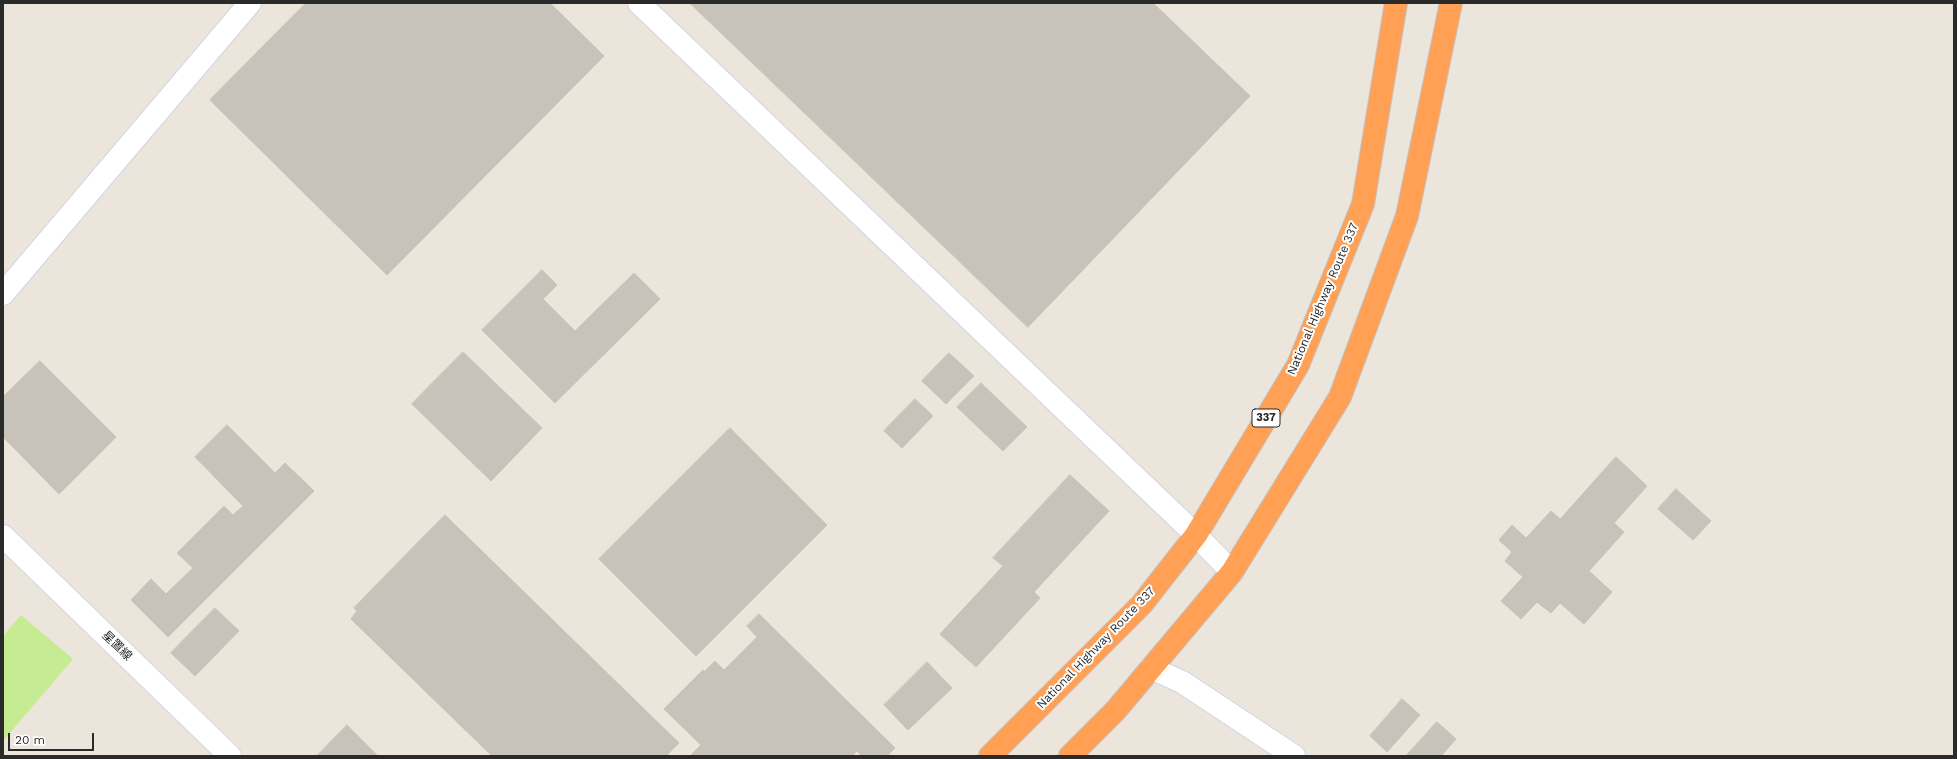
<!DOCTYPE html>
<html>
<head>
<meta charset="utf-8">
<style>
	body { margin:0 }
	#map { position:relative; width:1957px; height:759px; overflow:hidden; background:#ece5dc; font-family:"Work Sans",sans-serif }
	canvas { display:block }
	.frame { position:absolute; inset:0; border:4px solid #2a2a2a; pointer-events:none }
	.scale { position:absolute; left:8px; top:733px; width:86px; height:18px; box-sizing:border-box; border:2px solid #2a2a2a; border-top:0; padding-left:5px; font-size:12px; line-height:14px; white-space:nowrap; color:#2a2a2a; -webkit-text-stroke:3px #fff; paint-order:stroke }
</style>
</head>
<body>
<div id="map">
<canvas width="1957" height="759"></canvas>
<div class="frame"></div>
<div class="scale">20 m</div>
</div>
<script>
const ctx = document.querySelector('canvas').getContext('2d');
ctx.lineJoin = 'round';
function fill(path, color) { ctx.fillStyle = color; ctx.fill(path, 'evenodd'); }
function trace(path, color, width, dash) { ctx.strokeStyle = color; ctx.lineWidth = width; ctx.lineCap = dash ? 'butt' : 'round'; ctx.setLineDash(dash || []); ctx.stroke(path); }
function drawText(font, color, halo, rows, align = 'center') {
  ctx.font = font + ' "Work Sans","Noto Sans JP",sans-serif'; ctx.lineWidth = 4; ctx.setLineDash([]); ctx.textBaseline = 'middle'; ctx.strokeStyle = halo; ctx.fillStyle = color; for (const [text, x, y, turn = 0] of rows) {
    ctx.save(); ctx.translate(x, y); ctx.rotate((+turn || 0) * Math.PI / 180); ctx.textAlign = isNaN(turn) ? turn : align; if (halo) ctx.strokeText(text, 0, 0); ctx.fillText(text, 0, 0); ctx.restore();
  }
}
const pitch = new Path2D(`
	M21,615L73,659L3,741V636Z`);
const building = new Path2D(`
	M306,3H550L604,56L387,275L210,100Z
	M690,3H1153L1250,96L1028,327Z
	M542,270L557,285L543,299L575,331L634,273L660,299L555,403L482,330Z
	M463,352L542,428L491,481L412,404Z
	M949,353L974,376L946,404L922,381Z
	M40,361L116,437L59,494L3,437V397Z
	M981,383L1027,427L1003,451L957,407Z
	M915,399L933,416L902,448L884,431Z
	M227,425L275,473L285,463L314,491L168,637L131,600L151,579L166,594L193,568L177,553L224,506L233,515L243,506L195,457Z
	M730,428L827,525L696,656L599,559Z
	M1616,457L1647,486L1614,523L1624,532L1589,571L1612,592L1584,624L1560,603L1551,613L1537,602L1521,619L1501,601L1523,577L1505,561L1512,552L1499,540L1512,525L1526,538L1551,511L1560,519Z
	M1070,475L1109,511L1034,592L1040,598L976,667L940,634L1003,566L993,558Z
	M1676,489L1711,521L1693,540L1658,509Z
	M445,515L679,743L666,756H492L351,619L357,611L354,608Z
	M215,608L239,631L195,676L171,653Z
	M759,614L895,748L887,756H862L857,751L852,756H690L701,745L664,709L703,670L704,672L715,661L724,670L757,637L747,626Z
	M927,662L952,688L908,730L884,705Z
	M1402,699L1420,715L1387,752L1370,736Z
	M1437,722L1456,739L1441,756H1406Z
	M347,725L378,756H317Z`);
const minor = new Path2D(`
	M639,3L1196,535L1232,572
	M3,294L250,3
	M3,536L230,756
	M1151,668L1182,682L1294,756`);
const highway = new Path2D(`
	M990,756L1142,604L1196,535L1298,365L1363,204L1396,3
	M1070,756L1116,710L1232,572L1340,397L1407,216L1451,3`);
const shields = [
	[1266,418,28]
];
const shieldNames = [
	["337",1266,418]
];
const streetNames = [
	["National Highway Route 337",1323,299,-67],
	["星置線",117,646,44],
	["National Highway Route 337",1096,648,-46]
];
fill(pitch, '#c5eb93');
fill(building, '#c7c3ba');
trace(building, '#c8c1b5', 1);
trace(minor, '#d1d4e3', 24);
trace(highway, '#c3c3c3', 24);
trace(minor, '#fff', 22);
trace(highway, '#ffa054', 22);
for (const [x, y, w] of shields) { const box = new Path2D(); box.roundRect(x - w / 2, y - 9, w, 18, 3); ctx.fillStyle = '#fff'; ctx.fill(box); trace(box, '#2a2a2a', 1); }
drawText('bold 11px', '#2a2a2a', null, shieldNames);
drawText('12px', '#2a2a2a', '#fff', streetNames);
</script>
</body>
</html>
